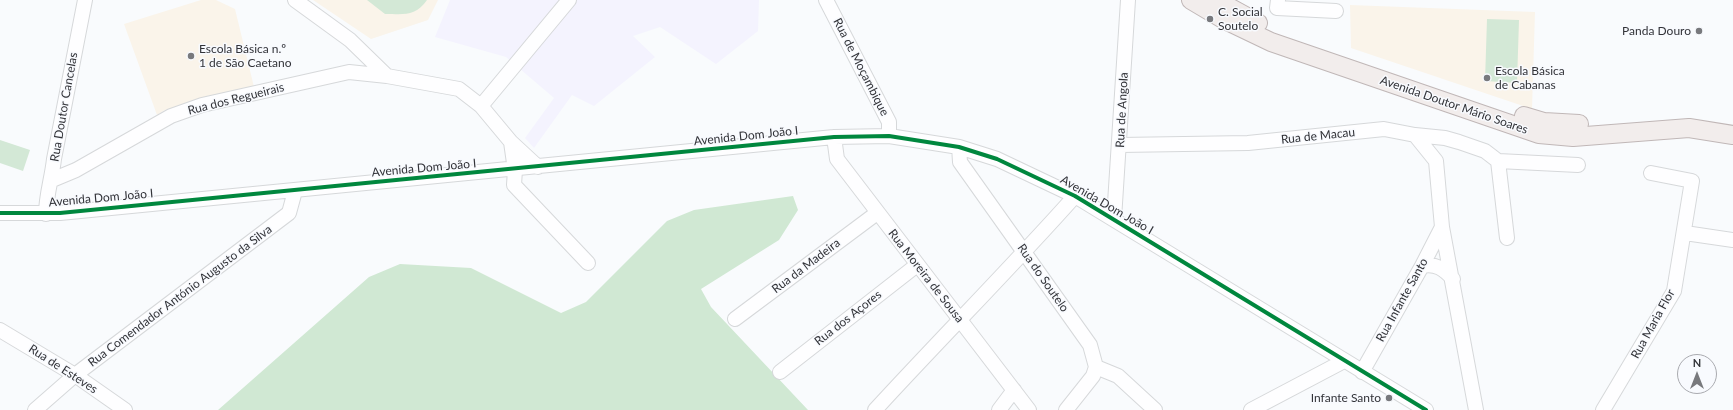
<!DOCTYPE html>
<html>
<head>
<meta charset="utf-8">
<style>
	body { margin:0 }
	#map { position:relative; width:1733px; height:410px; overflow:hidden; background:#f9fbfd; font-family:Lato,sans-serif }
	canvas { display:block }
	.north { position:absolute; left:1677px; top:354px; width:40px; height:40px; box-sizing:border-box; background:#f8fafe; border:1px solid #a9aaaf; border-radius:50%; rotate:0deg; font-size:11px; font-weight:700; line-height:16px; text-align:center; color:#323338 }
	.north::after { content:''; display:block; margin:auto; width:14px; height:18px; background:#78797d; clip-path:polygon(50% 0,100% 100%,50% 72%,0 100%) }
</style>
</head>
<body>
<div id="map">
<canvas width="1733" height="410"></canvas>
<div class="north">N</div>
</div>
<script>
const ctx = document.querySelector('canvas').getContext('2d');
ctx.lineJoin = 'round';
function fill(path, color) { ctx.fillStyle = color; ctx.fill(path, 'evenodd'); }
function trace(path, color, width, dash) { ctx.strokeStyle = color; ctx.lineWidth = width; ctx.lineCap = dash ? 'butt' : 'round'; ctx.setLineDash(dash || []); ctx.stroke(path); }
function drawText(font, color, halo, rows, align = 'center') {
  ctx.font = font + ' Lato,sans-serif'; ctx.lineWidth = 3; ctx.setLineDash([]); ctx.textBaseline = 'middle'; ctx.strokeStyle = halo; ctx.fillStyle = color; for (const [text, x, y, turn = 0] of rows) {
    ctx.save(); ctx.translate(x, y); ctx.rotate((+turn || 0) * Math.PI / 180); ctx.textAlign = isNaN(turn) ? turn : align; if (halo) ctx.strokeText(text, 0, 0); ctx.fillText(text, 0, 0); ctx.restore();
  }
}
const industrial = new Path2D(`
	M450,0H759L758,31L716,64L660,27L633,36L655,57L594,106L572,95L534,148L525,138L554,98L506,57L435,37Z`);
const education = new Path2D(`
	M201,0H216L235,9L254,87L165,110L157,115L124,24Z
	M313,0H438L428,20L371,39Z
	M1350,5L1535,12L1532,109L1351,48Z`);
const green = new Path2D(`
	M367,0H427C415,17 404,14 385,14Z
	M1487,19L1519,20L1517,83L1485,81Z
	M0,140L30,150L23,171L0,163Z`);
const forest = new Path2D(`
	M793,196L798,210L779,240L701,289L711,307L808,410H218L369,277L400,264L471,268L561,313L586,302L667,221L694,210Z`);
const minor = new Path2D(`
	M295,0L350,40L387,76L459,89L481,106L511,142
	M826,0L889,122V136
	M1278,0L1277,8L1336,11
	M481,106L569,0
	M1415,135L1445,138L1459,142L1485,151L1498,161L1578,165
	M834,137L837,159L1029,410
	M1120,145L1248,143L1384,129L1415,135L1436,161L1442,227L1476,410
	M959,147L960,162L1090,345L1096,367L1093,376L1066,410
	M1498,161L1507,238
	M538,167L511,142L515,170L514,185L588,263
	M52,180L76,170L171,116L202,105L349,72L387,76
	M0,213H60L834,137L889,136L959,147L997,159L1075,196L1426,410
	M46,214C46,195 52,178 54,159L85,0
	M1114,219L1128,0
	M1685,233L1733,240
	M1422,266C1436,263 1444,269 1453,279
	M735,319L877,213
	M0,330L75,375L125,410
	M1096,367L1118,376L1155,410
	M780,372L917,265
	M1362,372L1422,266L1442,227
	M35,410L75,375L289,213L295,191
	M875,410C941,338 1010,269 1075,196
	M999,410L1014,390
	M1251,410L1344,361
	M1603,410L1674,291L1692,181L1651,173`);
const major = new Path2D(`
	M1191,0L1223,19L1271,42L1539,134L1573,137L1689,128L1733,135
	M1216,0L1258,23
	M1524,116L1544,122L1579,124`);
const cycleway = new Path2D(`
	M0,213H60L834,137L889,136L959,147L997,159L1075,196L1426,410`);
const markers = [
	[1210,19,4,"#78797d"],
	[1699,31,4,"#78797d"],
	[191,56,4,"#78797d"],
	[1487,78,4,"#78797d"],
	[1389,398,4,"#78797d"]
];
const poiNames = [
	["C. Social",1218,12],
	["Soutelo",1218,26],
	["Panda Douro",1691,31,"right"],
	["Escola Básica n.º",199,49],
	["1 de São Caetano",199,63],
	["Escola Básica",1495,71],
	["de Cabanas",1495,85],
	["Infante Santo",1381,398,"right"]
];
const streetNames = [
	["Rua de Moçambique",861,67,63],
	["Rua dos Regueirais",236,99,-14],
	["Avenida Doutor Mário Soares",1454,105,19],
	["Rua Doutor Cancelas",64,107,-80],
	["Rua de Angola",1122,110,-87],
	["Avenida Dom João I",746,136,-6],
	["Rua de Macau",1318,136,-6],
	["Avenida Dom João I",424,168,-5],
	["Avenida Dom João I",101,198,-5],
	["Avenida Dom João I",1107,205,30],
	["Rua da Madeira",806,266,-37],
	["Rua Moreira de Sousa",926,276,52],
	["Rua do Soutelo",1043,278,55],
	["Rua Comendador António Augusto da Silva",180,296,-37],
	["Rua Infante Santo",1402,300,-61],
	["Rua dos Açores",848,318,-38],
	["Rua Maria Flor",1653,324,-61],
	["Rua de Esteves",63,369,33]
];
fill(industrial, '#f4f3fe');
fill(education, '#faf4ea');
fill(green, '#d3e8d6');
fill(forest, '#d0e8d3');
trace(minor, '#d6d8da', 16);
trace(major, '#c0b7b7', 20);
trace(minor, '#fefeff', 14);
trace(major, '#f2edec', 18);
trace(cycleway, '#00873e', 4);
for (const [x, y, r, color] of markers) { const dot = new Path2D(); dot.arc(x, y, r, 0, 2 * Math.PI); ctx.fillStyle = color; ctx.fill(dot); trace(dot, '#f8fafe', 1.5); }
drawText('12px', '#323338', '#f8fafe', poiNames, 'left');
drawText('12px', '#323338', '#f8fafe', streetNames);
</script>
</body>
</html>
